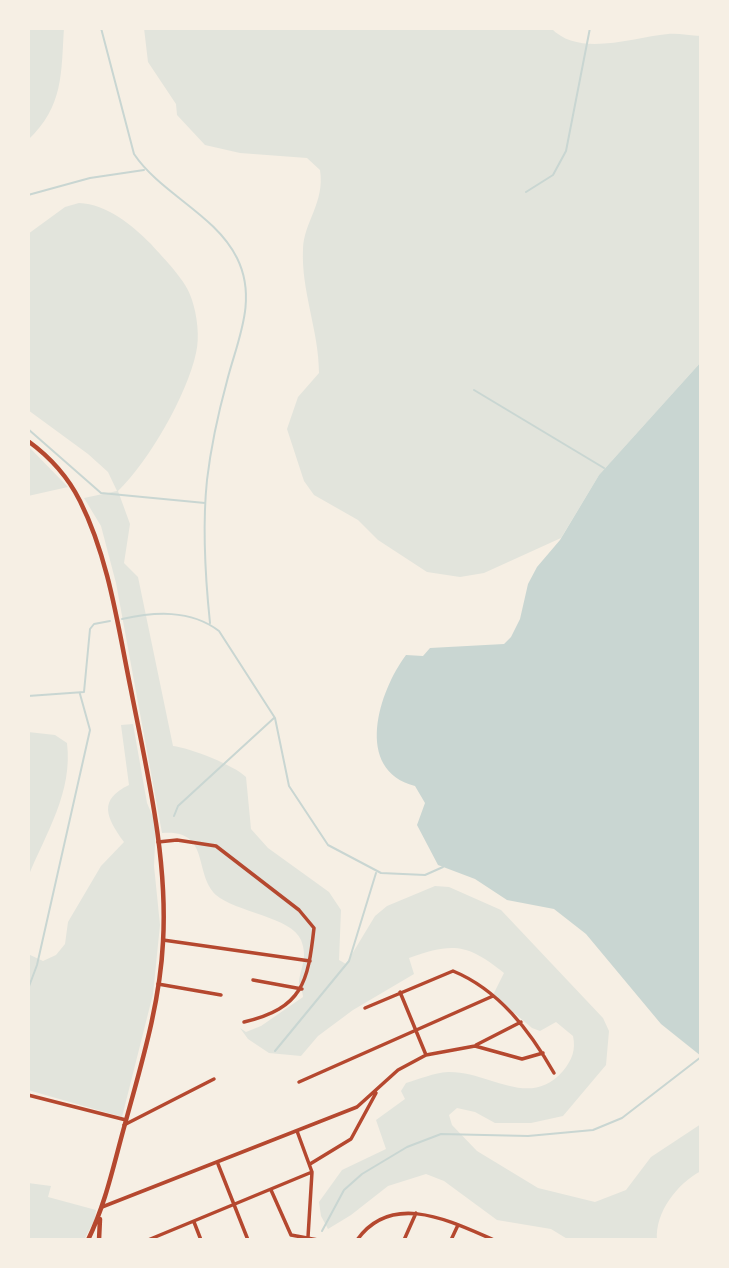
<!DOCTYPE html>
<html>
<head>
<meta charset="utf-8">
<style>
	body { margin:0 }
	#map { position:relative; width:729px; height:1268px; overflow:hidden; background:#f6efe4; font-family:Cabin,sans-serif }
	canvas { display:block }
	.frame { position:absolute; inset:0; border:30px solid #f6efe4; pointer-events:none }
</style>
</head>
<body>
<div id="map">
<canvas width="729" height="1268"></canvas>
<div class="frame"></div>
</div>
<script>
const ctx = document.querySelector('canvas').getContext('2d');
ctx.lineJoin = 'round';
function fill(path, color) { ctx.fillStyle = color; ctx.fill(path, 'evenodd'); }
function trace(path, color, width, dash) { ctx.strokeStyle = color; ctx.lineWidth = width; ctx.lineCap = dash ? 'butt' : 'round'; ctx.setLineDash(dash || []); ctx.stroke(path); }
const green = new Path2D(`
	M28,28H64C61,73 64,106 28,140Z
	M144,28H551C579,58 633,37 668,34C678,33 690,36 701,36V362L599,475L561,538L484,573L460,577L427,572L378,540L358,520L314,495L304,481L287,429L298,397L319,373C319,331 301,291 303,249C304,221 325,203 320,170L307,158L240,153L205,145L177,115L176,104L148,62Z
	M79,203C107,204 132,225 151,244C164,259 187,281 192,300C197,315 200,337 196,353C187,395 149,461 118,491L130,524L124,563L138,577L173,746C190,748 234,765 246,777L251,829L268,848L329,892L341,910L339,960L346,964L375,916L387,906L435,886L449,887L501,910L603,1018L609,1031L606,1065L563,1116L531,1123H495L475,1112L457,1108L449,1115L452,1125L477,1151L538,1188L595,1202L626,1190L651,1157L701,1124V1171C677,1184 655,1212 657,1240H569L551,1229L497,1220L444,1181L426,1174L388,1186L351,1215L328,1229L321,1216L319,1202L342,1170L386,1149L376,1120L405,1099L401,1091L406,1083C419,1079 434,1073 448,1072C490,1071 529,1110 563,1071C572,1060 576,1050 573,1036L556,1022L540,1031L532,1028L493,995L504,973C468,944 453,942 409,958L414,974L353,1010L318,1036L301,1056L269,1053L248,1039L240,1028L246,1032L261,1026L303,997C303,992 299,986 299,982C301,966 308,958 301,940C292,917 235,912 216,895C193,873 211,829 162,833L116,583L101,526L84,498L117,491L108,472L88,454L28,410V234L65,207Z
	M28,446L68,487L28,496Z
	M133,724L147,803L156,824L154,866L160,925L153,994L122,1117L28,1090V954L43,961L56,955L65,944L68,922L101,866L124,842C106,817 98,800 129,785L121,725Z
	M28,732L55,735L67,743C73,792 46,833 28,877Z
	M28,1183L51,1186L48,1197L96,1210L95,1219L84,1240H28Z`);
const water = new Path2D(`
	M701,362V1056L661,1024L586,934L554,909L507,900L475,879L438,865L417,825L425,803L415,786C353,770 379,691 406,655L423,656L430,648L504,644L511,637L520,619L528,584L537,567L560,540L599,475Z`);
const stream = new Path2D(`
	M101,28L134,154C161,194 215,214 237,258C258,300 237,341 227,381C218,414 211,446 207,480C202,528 205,575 210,623
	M526,192L553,175L566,151L590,28
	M28,195L90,178L144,170
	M474,390L604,468
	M28,429L101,493L205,503
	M122,619C154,612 190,609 219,631L275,718L289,786L328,845L381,873L425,875L443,867
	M28,696L84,692L90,629L94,624L110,621
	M174,816L178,806L274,718
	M28,989L37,965L90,730L80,694
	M275,1051L349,961L376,873
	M322,1231L344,1190L362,1174L407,1147L441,1134L528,1136L593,1130L622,1118L701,1057`);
const minor = new Path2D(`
	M158,842L177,840L216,846L299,910L314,928C308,982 303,1008 244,1022
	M163,940L310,961
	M253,980L302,989
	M158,984L221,995
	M400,992L426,1055
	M365,1008L453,971C499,990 530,1031 554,1073
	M476,1045L521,1022
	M299,1082L493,996
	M28,1095L126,1120
	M124,1125L214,1079
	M297,1131L312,1172L308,1237
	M218,1164L248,1240
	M310,1164L351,1139L376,1093
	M271,1190L291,1235L318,1240
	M102,1207L357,1107L398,1070L426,1055L475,1046L522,1059L543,1053
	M194,1222L201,1240
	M148,1240L312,1172
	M357,1240C392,1191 450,1221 494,1240
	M404,1240L416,1213
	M451,1240L458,1225
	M700,1240L701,1238`);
const secondary = new Path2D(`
	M28,441C50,457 68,477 80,501C109,559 118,627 131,690C147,772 168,858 163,942C160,1004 141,1065 125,1124C114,1163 106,1203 88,1240
	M99,1240L100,1219`);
fill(green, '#e2e4dc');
fill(water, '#c9d6d2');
trace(stream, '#c9d6d2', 2);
trace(minor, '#b5482f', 3.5);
trace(secondary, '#b5482f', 4.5);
</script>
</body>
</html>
